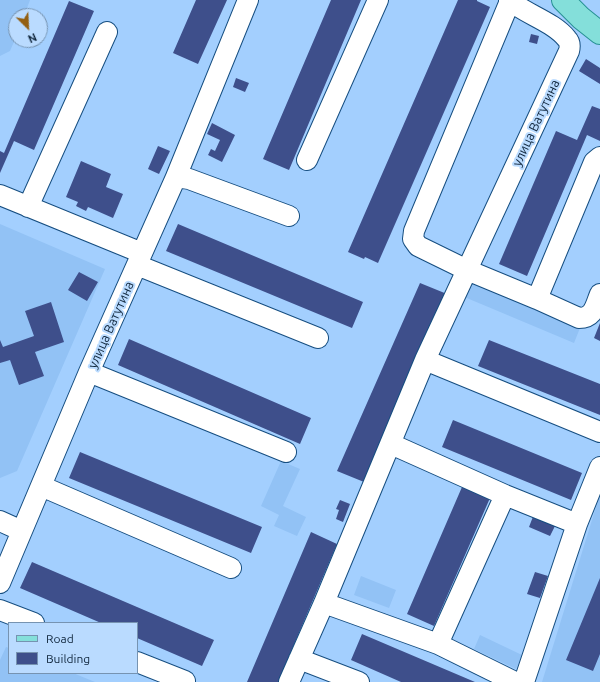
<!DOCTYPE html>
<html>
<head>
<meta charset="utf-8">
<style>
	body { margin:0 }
	#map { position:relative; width:600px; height:682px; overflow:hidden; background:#a3cffe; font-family:Ubuntu,sans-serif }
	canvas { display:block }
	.legend { position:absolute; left:8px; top:622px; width:130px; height:52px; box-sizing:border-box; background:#badbff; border:1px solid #7693b1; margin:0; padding:5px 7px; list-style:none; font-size:12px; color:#10263c }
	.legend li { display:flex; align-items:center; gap:8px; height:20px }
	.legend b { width:20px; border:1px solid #7693b1 }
	.north { position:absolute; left:8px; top:8px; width:40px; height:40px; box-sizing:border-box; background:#badbff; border:1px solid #7693b1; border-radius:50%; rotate:156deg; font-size:11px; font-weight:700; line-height:16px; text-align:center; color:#10263c }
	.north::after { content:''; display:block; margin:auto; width:14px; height:18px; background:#935f12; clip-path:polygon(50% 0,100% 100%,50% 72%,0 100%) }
</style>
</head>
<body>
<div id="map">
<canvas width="600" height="682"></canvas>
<ul class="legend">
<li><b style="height:5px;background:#84dfda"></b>Road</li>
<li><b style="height:11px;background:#3e4f8b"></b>Building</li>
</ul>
<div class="north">N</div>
</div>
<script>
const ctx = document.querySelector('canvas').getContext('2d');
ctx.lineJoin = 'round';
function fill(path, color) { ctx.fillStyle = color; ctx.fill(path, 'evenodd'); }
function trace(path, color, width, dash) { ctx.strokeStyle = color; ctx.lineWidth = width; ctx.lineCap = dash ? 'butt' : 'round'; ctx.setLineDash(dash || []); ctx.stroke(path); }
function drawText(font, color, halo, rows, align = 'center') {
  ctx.font = font + ' Ubuntu,sans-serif'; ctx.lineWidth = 4; ctx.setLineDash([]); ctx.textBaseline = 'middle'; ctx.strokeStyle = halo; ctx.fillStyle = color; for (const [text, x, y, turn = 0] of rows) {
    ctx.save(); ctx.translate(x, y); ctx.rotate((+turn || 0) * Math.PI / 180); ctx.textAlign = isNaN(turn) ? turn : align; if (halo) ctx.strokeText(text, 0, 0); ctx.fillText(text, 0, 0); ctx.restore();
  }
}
const built = new Path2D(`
	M0,0H30L24,16H16V37L10,51L0,56Z
	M0,224L105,269L17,471L0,478Z
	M469,281L580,328L574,343L462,296Z
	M281,461L300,469L283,506L306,517L297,536L274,526L279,515L261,506Z
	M600,484V682H542L600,494Z
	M361,576L396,590L389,608L354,595Z
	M480,635L522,655L516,669L474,649Z
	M6,647L9,648V673H73L95,682H0V660Z`);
const building = new Path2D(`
	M196,0H227L198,64L173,53Z
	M331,0H361L289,170L263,159Z
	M458,0H477V1L490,7L378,263L365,257L364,259L348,252Z
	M69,1L94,11L34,150L14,141L0,173V151L4,153Z
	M531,34L539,36L537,44L529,42Z
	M586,59L600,68V84L579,71Z
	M236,78L249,83L245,92L233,87Z
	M592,106L600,109V141L587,135L527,276L499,264L556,131L577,140Z
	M212,123L235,135L222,162L208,155L211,149L215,151L220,140L207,134Z
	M158,146L170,151L159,174L148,169Z
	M81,161L111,174L106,187L123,194L113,218L88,207L86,211L76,206L78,202L66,197Z
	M178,224L363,302L352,328L166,251Z
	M79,272L98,282L87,301L68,290Z
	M420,283L447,294L364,482L337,471Z
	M51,302L64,342L35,352L44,376L19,385L10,360L0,363V340L3,347L34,336L25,311Z
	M600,323V341L594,338Z
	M129,339L311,418L300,444L118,365Z
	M489,340L600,384V415L478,366Z
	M453,420L582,473L571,500L442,447Z
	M80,452L262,527L251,553L69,478Z
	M462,487L490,498L434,626L407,614Z
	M340,500L350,504L343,522L336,519L339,510L336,509Z
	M534,514L556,524L550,536L529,527Z
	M311,532L337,544L278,682H247Z
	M32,562L214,640L202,666L137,638V623H101L20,588Z
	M535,572L548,576L540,598L527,594Z
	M600,578V654L593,671L566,660Z
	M362,634L475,682H401L351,660Z`);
const minor = new Path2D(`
	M510,1L414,231L413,239L418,246L467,270L537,299
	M600,157L594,162L537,299L579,318C594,318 595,306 600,294
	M307,160L378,0
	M176,177L248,0
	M0,195L142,253
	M28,207L107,32
	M137,265L318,338
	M425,360L600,432
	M89,372L286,452
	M391,444L505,495L577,524
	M41,486L231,568
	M0,521L22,531
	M0,583L89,372L176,177L189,179L289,216
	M324,603L438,644L515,682
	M0,610L34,623
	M438,644L505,495
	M299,659L359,682
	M137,662L185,681
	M289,682L324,603L425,360L569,51C570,47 570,42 567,39C554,22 525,14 509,0
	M524,682L577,524L600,467`);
const major = new Path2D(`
	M563,0L581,18L600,33`);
const streetNames = [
	["улица Ватутина",536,123,-65],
	["улица Ватутина",111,325,-66]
];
fill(built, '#92c2f5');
fill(building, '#3e4f8b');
trace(minor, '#164e80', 22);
trace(major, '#269093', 24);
trace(minor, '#fff', 20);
trace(major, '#84dfda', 22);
drawText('13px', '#10263c', '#badbff', streetNames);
</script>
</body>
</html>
